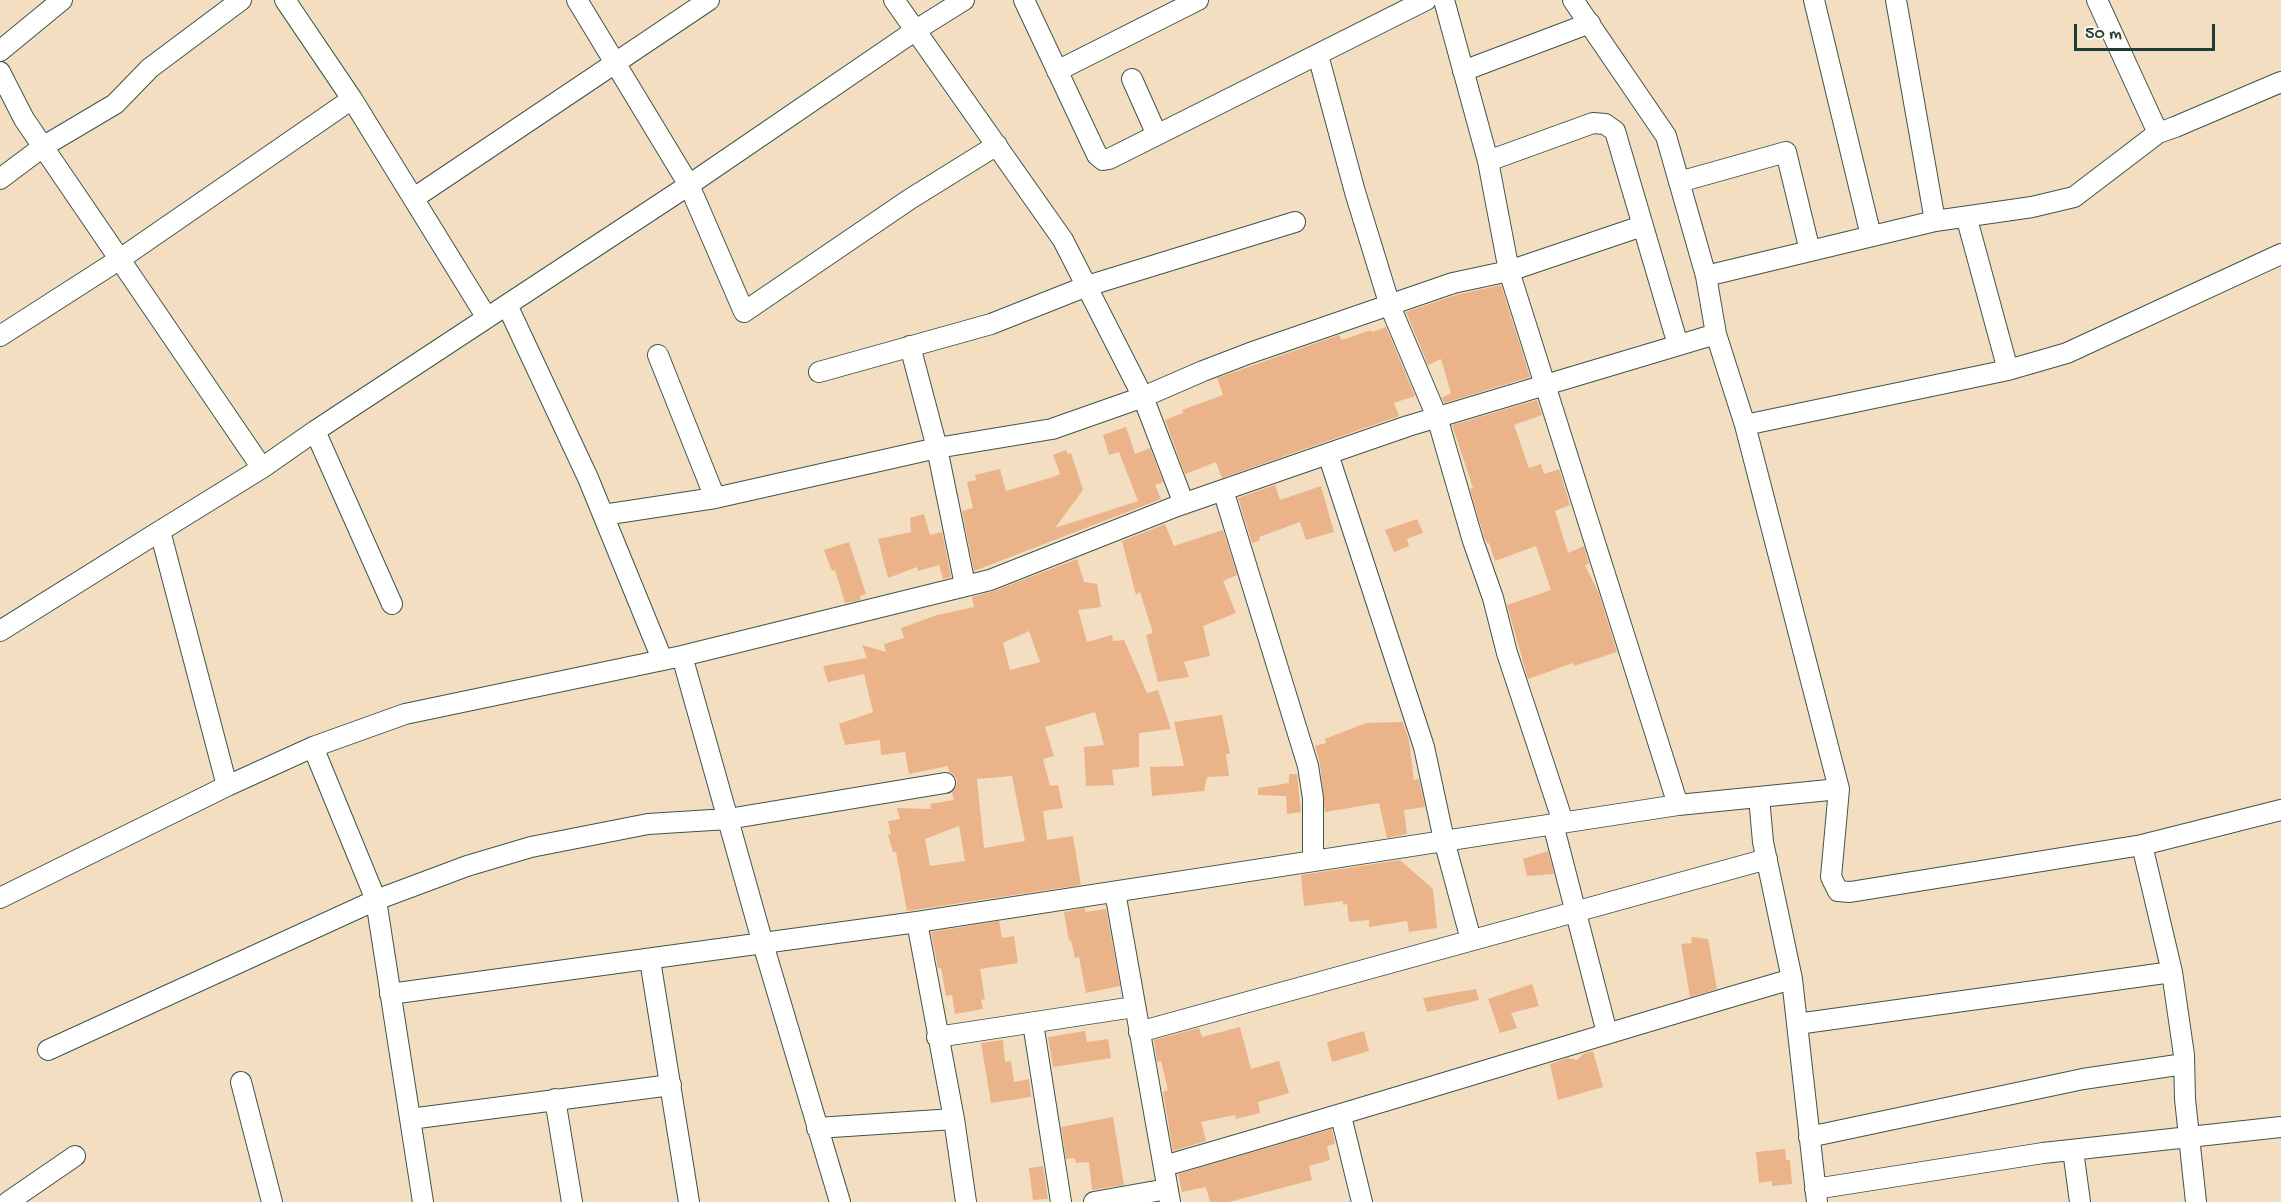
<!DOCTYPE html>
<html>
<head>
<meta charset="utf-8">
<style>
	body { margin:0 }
	#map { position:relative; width:2281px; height:1202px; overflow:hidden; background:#f3dec1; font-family:"Gochi Hand",sans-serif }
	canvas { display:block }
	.scale { position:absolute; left:2074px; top:24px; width:141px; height:27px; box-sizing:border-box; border:3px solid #1f3d34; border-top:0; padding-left:8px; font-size:18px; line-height:21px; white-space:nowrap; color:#1f3d34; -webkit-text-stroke:4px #fbf7ec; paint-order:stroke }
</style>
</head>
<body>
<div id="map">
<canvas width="2281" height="1202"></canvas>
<div class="scale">50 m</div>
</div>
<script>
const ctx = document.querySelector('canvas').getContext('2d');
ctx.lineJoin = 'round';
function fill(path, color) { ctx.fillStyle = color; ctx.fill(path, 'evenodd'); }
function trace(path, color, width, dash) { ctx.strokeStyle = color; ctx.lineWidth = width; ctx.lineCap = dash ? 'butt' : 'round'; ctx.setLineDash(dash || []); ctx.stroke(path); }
const building = new Path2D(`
	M1501,285L1530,377L1444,403L1442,398L1451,393L1441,359L1428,365L1406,312L1456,295Z
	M1386,327L1415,396L1394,403L1399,416L1222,478L1216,462L1185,474L1165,420L1183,413L1182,410L1223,395L1217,378L1339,335L1342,340L1371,330L1372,332Z
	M1537,400L1542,415L1514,425L1529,468L1541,464L1544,474L1559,469L1570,505L1555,511L1568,553L1584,546L1589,564L1585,565L1599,594L1617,652L1574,666L1573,663L1528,679L1507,605L1551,590L1536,546L1495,561L1489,543H1487L1484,537L1470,489L1473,488L1452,425Z
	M1126,427L1135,454L1150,448L1163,482L1155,485L1161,499L974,571L962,511L973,508L967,482L976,480L975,475L1000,469L1006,491L1053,477L1060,474L1053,455L1066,450L1068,454L1071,453L1083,490L1055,528L1138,501L1119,452L1109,455L1103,435Z
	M1275,485L1280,500L1321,486L1334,532L1306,540L1300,522L1259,537L1260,540L1252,543L1238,498Z
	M924,514L930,535L942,532L951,577L943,579L939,565L918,571L917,567L888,578L878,539L911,532L910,518Z
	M1417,519L1423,533L1407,539L1409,546L1394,552L1385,530Z
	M1165,524L1174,546L1223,530L1237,575L1223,581L1236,613L1203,626L1210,656L1184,662L1189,677L1158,682L1146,635L1152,633V630L1140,592L1136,595L1122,541Z
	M849,542L866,594L860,596L861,600L845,603L835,570L832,571L824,550Z
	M1077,559L1084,582L1097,584L1101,607L1078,610L1087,642L1112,635L1113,641L1124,640L1147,693L1158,690L1171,729L1139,733V767L1112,770L1114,785L1086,786L1084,747L1104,745L1095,712L1045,727L1054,756L1043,759L1050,786L1058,785L1063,808L1043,811L1047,840L1073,836L1081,885L907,911L896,852H893L888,835L891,834L888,821L900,819L897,808L931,809L930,804L954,800L952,792L956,787L957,780L954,775L949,772L948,766L909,774L905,752L881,755L880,740L845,745L839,724L873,712L864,674L828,682L823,666L867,658L862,645L886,652L884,644L904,638L901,628L937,615L974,607L972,597L994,591ZM1029,631L1040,662L1010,670L1003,643ZM1012,776L1025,841L984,848L977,779ZM959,826L965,861L930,866L925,839Z
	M1222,715L1230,754H1226L1229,776L1207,777L1204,791L1152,796L1150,767L1184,766L1174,722Z
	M1403,722L1409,741L1414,780L1419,779L1425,807L1404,810L1407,834L1387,838L1379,803L1325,812L1320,764L1315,746L1326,743L1325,739L1366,723Z
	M1289,774H1297L1301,812L1287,814L1286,796L1258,795V788L1289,783Z
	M1548,851L1554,874L1527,876L1523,859Z
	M1400,860L1433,889L1437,928L1409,932L1407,921L1369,927V920L1349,922L1347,904L1343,905V901L1304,906L1301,875Z
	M1085,908V912L1106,909L1120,986L1086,993L1079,957L1075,958L1071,940L1069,941L1064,912Z
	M999,921L1002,938L1014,936L1018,963L980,969L985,999L981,1000L983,1009L955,1014L952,995L946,996L941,968H938L931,932Z
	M1691,937L1708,939L1717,989L1690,997L1681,944L1692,943Z
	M1532,984L1539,1006L1511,1013L1517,1028L1500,1033L1488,999Z
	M1476,989L1479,1000L1427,1012L1423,998Z
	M1240,1027L1251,1069L1279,1061L1289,1093L1258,1102L1260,1113L1236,1119L1235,1115L1201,1122L1206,1141L1173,1151L1163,1092L1168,1090L1161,1061L1157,1062L1154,1040L1199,1028L1202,1037Z
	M1085,1031L1087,1042L1108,1039L1111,1058L1053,1067L1048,1037Z
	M1364,1031L1369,1051L1332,1062L1327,1042Z
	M1003,1040L1005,1062L1011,1061L1014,1082L1029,1079L1031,1097L991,1103L981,1043Z
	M1593,1051L1603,1087L1558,1100L1550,1064L1568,1058L1577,1060L1583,1054Z
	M1113,1117L1124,1185L1092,1190L1089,1162L1076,1163L1075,1158L1066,1159L1061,1127Z
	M1332,1129L1335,1144L1327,1146L1330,1160L1309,1166L1312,1180L1229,1202H1210L1206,1187L1182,1192L1178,1174Z
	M1785,1149L1786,1160H1790L1792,1184L1772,1186V1181L1759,1183L1756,1152Z
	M1043,1166L1048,1199L1033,1200L1029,1168Z`);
const minor = new Path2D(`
	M285,0L352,99L487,318
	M577,0L689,185L744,312L910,199L997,145
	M894,0L1063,240L1143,397L1184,504
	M1024,0L1097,155L1103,160L1109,159L1426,0
	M1444,0L1488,161L1509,271L1678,805
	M1573,0L1666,136L1706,276L1716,334L1745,425L1839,789L1831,877L1838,891L1850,892L2142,845L2281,810
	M1814,0L1871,236
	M1896,0L1935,221
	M2097,0L2158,133
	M0,51L62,0
	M1318,55L1355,192L1390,306L1437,417L1473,541L1493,598L1507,653L1563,822
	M1057,71L1198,0
	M1463,71L1590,23
	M0,72L24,119L262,468
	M1132,79L1157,135
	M1488,161L1593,123L1605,124L1615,131L1678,345
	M0,179L44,146L115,104L150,68L241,0
	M1679,182L1786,152L1810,251
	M414,198L709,0
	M1965,218L1968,223L2008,370
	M1706,276L1935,221L2032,207L2074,197L2158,133L2175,127L2281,82
	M507,305L588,478L662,659
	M0,336L120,259L352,99
	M910,346L937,448L965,585
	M658,355L715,498
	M819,372L991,324L1087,286L1295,222
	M1745,425L2008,370L2067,353L2281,254
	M315,431L392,604
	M1328,454L1424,747L1444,840L1471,940
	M1223,490L1308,766L1313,798V860
	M603,515L715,498L937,448L1052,429L1143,397L1203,371L1250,353L1453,283L1509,271L1642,226
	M0,631L160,531
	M682,656L763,944L840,1202
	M313,747L376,900L423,1202
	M227,786L160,531L262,468L315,431L689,185L916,30L964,0
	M1759,797L1763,842L1792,979
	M1553,824L1607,1033
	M1115,892L1170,1202
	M0,898L227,786L313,747L405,714L682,656L990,580L1177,506L1408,426L1716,334
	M917,922L954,1119L966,1202
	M650,960L689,1202
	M2172,972L2184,1055L2185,1099L2196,1202
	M390,994L917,922L1678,805L1839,789
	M1033,1023L1061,1202
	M1797,1024L2172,972L2142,845
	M1139,1032L1767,859
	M937,1037L1134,1007
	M48,1050L376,900L467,866L531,847L648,824L728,819L945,783
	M241,1082L272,1202
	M555,1099L572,1202
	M1341,1116L1362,1202
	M410,1119L671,1085
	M817,1128L954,1119
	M1809,1137L2083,1079L2184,1064
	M2073,1150L2080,1202
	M1164,1166C1374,1106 1582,1040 1792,979L1817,1202
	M1815,1189L2043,1153L2281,1127
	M8,1202L75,1156
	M1094,1202L1167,1189`);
fill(building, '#ebb38a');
trace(minor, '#3f5549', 22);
trace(minor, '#fff', 20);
</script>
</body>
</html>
